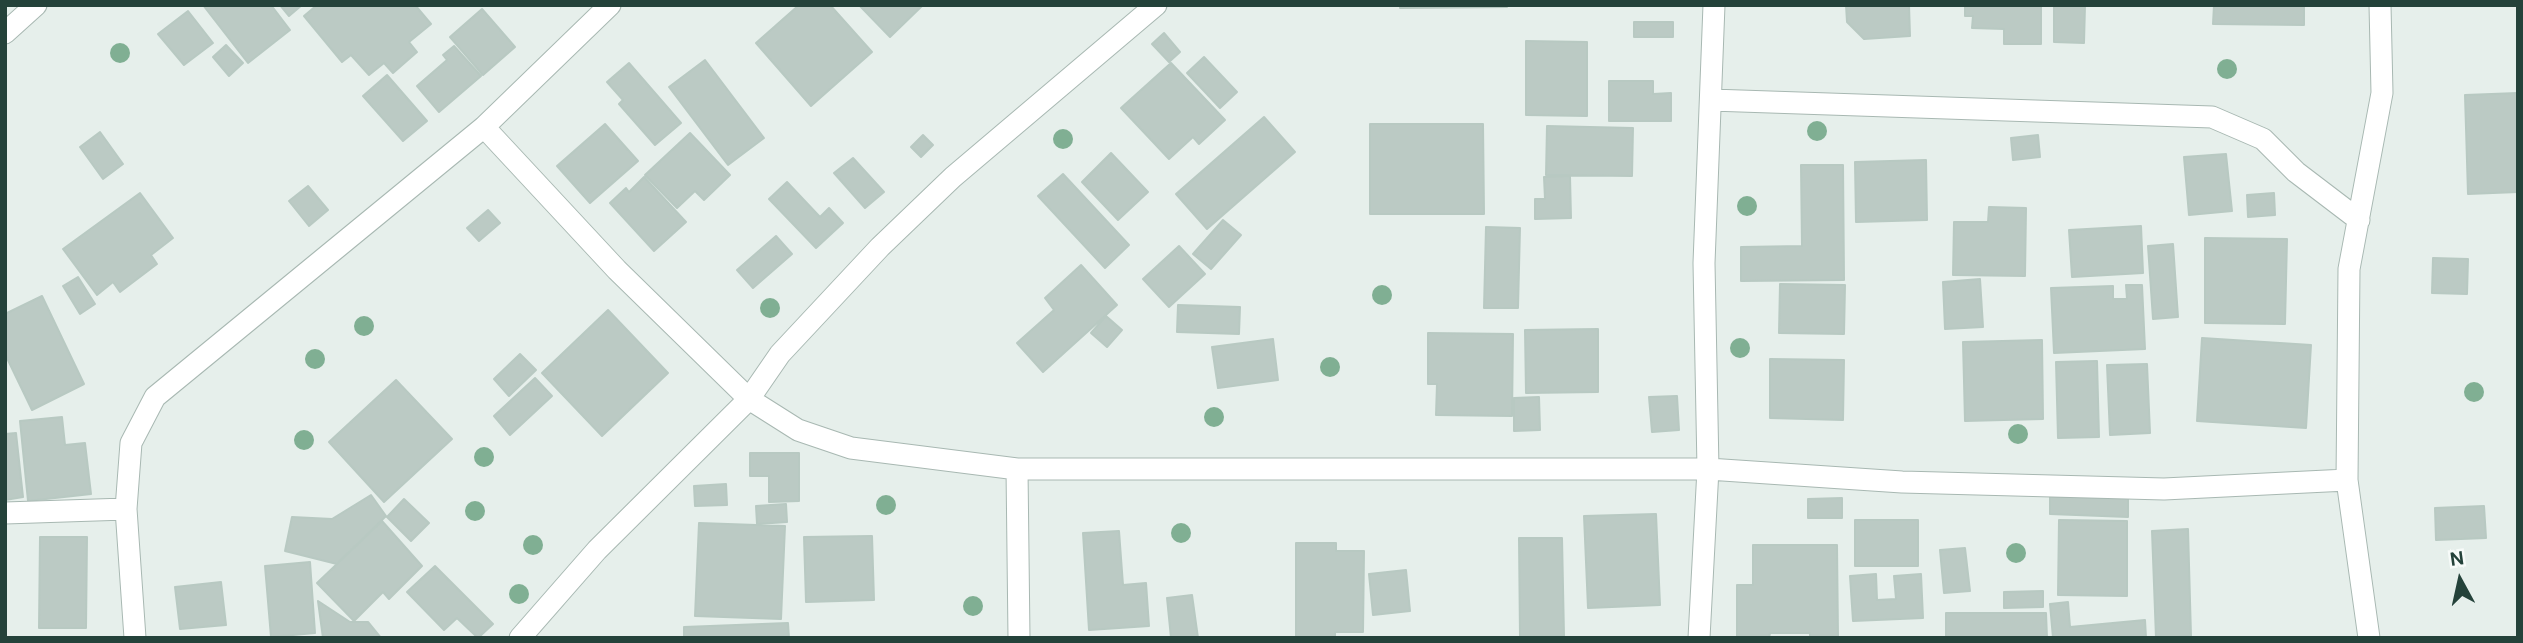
<!DOCTYPE html>
<html>
<head>
<meta charset="utf-8">
<style>
	body { margin:0 }
	#map { position:relative; width:2523px; height:643px; overflow:hidden; background:#e6efeb; font-family:"DM Sans",sans-serif }
	canvas { display:block }
	.frame { position:absolute; inset:0; border:7px solid #24423a; pointer-events:none }
	.north { position:absolute; left:2425px; top:545px; width:70px; height:70px; -webkit-text-stroke:5px #f7fbf9; paint-order:stroke; rotate:352deg; font-size:19px; font-weight:700; line-height:28px; text-align:center; color:#24423a }
	.north::after { content:''; display:block; margin:auto; width:24px; height:32px; background:#24423a; clip-path:polygon(50% 0,100% 100%,50% 72%,0 100%) }
</style>
</head>
<body>
<div id="map">
<canvas width="2523" height="643"></canvas>
<div class="frame"></div>
<div class="north">N</div>
</div>
<script>
const ctx = document.querySelector('canvas').getContext('2d');
ctx.lineJoin = 'round';
function fill(path, color) { ctx.fillStyle = color; ctx.fill(path, 'evenodd'); }
function trace(path, color, width, dash) { ctx.strokeStyle = color; ctx.lineWidth = width; ctx.lineCap = dash ? 'butt' : 'round'; ctx.setLineDash(dash || []); ctx.stroke(path); }
const building = new Path2D(`
	M203,5H271L290,30L248,63Z
	M280,5H302L289,16Z
	M317,5H415L431,24L409,42L417,52L393,73L384,63L369,75L351,55L342,62L304,16Z
	M799,5H830L872,52L811,106L756,43Z
	M859,5H923L890,37Z
	M1400,5H1507V7L1400,8Z
	M1846,5H1909L1910,36L1864,39L1847,22Z
	M1965,5H2041V44H2004V29L1972,28L1973,16H1965Z
	M2054,5H2085L2084,43L2054,42Z
	M2214,5H2304V25L2213,24Z
	M482,9L515,47L483,75L450,37Z
	M188,11L213,43L184,65L158,34Z
	M1634,22H1673V37H1634Z
	M1164,33L1180,52L1169,62L1152,44Z
	M1526,41L1587,42V116L1526,115Z
	M226,45L243,63L229,76L213,57Z
	M454,46L481,76L439,112L417,86L447,60L443,55Z
	M1204,57L1237,92L1220,108L1187,73Z
	M705,60L764,138L728,165L669,87Z
	M629,63L681,123L655,145L619,104L623,100L607,82Z
	M1171,63L1225,120L1199,144L1193,137L1169,159L1121,108Z
	M387,75L427,121L403,141L363,96Z
	M1609,81H1653V94L1671,93V121H1609Z
	M2518,93V192L2468,194L2465,95Z
	M1264,117L1295,152L1207,229L1176,194Z
	M605,124L638,161L590,203L557,166Z
	M1370,124H1483L1484,214H1370Z
	M1547,126L1633,128L1632,176L1546,175Z
	M100,132L123,164L103,179L80,147Z
	M690,133L730,175L704,200L695,191L677,208L645,175Z
	M923,135L933,145L921,157L911,147Z
	M2038,135L2040,157L2013,160L2011,138Z
	M1111,153L1148,192L1118,220L1082,182Z
	M2226,154L2232,211L2189,215L2184,157Z
	M853,158L884,192L865,208L834,173Z
	M1926,160L1927,220L1856,222L1855,162Z
	M1801,165H1843L1844,280L1741,281V247L1802,246Z
	M1063,174L1129,245L1105,268L1038,196Z
	M1570,176L1571,218L1535,219V199H1545L1544,177Z
	M644,177L686,222L654,251L610,203L626,188L629,192Z
	M787,182L820,217L829,208L843,223L816,248L769,199Z
	M308,186L328,210L309,226L289,201Z
	M140,193L173,238L151,255L157,264L120,292L113,282L97,295L63,249Z
	M2274,193L2275,215L2248,217L2247,195Z
	M1989,207L2026,208L2025,276L1953,275L1954,222H1988Z
	M488,210L500,223L479,241L467,228Z
	M1223,220L1241,235L1211,269L1193,254Z
	M2141,226L2143,273L2072,277L2069,230Z
	M1486,227L1520,228L1518,308H1484Z
	M776,236L792,254L753,288L737,270Z
	M2205,238L2287,239L2285,324L2205,323Z
	M2173,244L2178,317L2153,319L2148,246Z
	M1179,246L1205,274L1169,307L1143,279Z
	M2433,258L2468,259L2467,294L2432,293Z
	M1081,265L1117,305L1043,372L1017,343L1054,310L1045,298Z
	M78,277L95,304L80,314L63,286Z
	M1980,279L1983,327L1945,329L1943,282Z
	M1780,284L1845,285L1844,334L1779,333Z
	M2126,285H2142L2145,349L2054,353L2051,288L2113,286V299H2127Z
	M42,296L84,384L32,410L5,354V314Z
	M1178,305L1240,307L1239,334L1177,332Z
	M608,310L668,373L602,436L542,373Z
	M1106,316L1122,330L1107,347L1091,333Z
	M1598,329V392L1526,393L1525,330Z
	M1428,333L1513,334L1512,416L1436,415L1437,384H1428Z
	M2202,338L2311,345L2306,428L2197,421Z
	M1273,339L1278,380L1218,388L1212,347Z
	M2042,340L2043,419L1965,421L1963,342Z
	M520,354L536,370L509,396L494,379Z
	M1770,359L1844,360L1843,420L1770,418Z
	M2097,361L2099,437L2058,438L2056,362Z
	M2147,364L2150,433L2110,435L2107,365Z
	M535,378L552,396L510,435L494,416Z
	M396,380L452,439L384,502L329,442Z
	M1677,396L1679,430L1652,432L1649,397Z
	M1539,397L1540,430L1514,431V398Z
	M62,417L65,445L85,443L91,494L28,501L20,421Z
	M16,433L23,497L5,500V434Z
	M750,453H799V501L769,502V476H750Z
	M726,484L727,505L695,506L694,486Z
	M2050,492L2128,495V517L2050,514Z
	M371,495L386,516L337,564L285,551L292,517L332,519Z
	M1842,498V518H1808V499Z
	M404,499L429,523L411,541L387,517Z
	M786,504L787,522L757,524L756,506Z
	M2484,506L2486,538L2436,540L2435,508Z
	M1656,514L1660,605L1588,608L1584,516Z
	M1855,520H1918V566H1855Z
	M2059,520L2127,521V596L2058,595Z
	M382,521L422,566L389,599L383,592L354,621L317,583Z
	M699,523L785,526L781,619L695,616Z
	M2188,529L2191,636L2156,638L2152,531Z
	M1119,531L1123,585L1146,583L1149,626L1089,630L1083,533Z
	M872,536L874,600L806,602L804,537Z
	M40,537H87L86,628H39Z
	M1519,538H1562L1564,636L1520,637Z
	M1296,543H1336V551H1364L1363,632H1335V638H1296Z
	M1753,545H1837L1838,638H1810V633H1770L1769,638H1737V585H1753Z
	M1965,548L1970,591L1944,593L1940,550Z
	M310,562L315,633L271,637L265,566Z
	M435,566L493,624L478,638L457,618L444,630L407,592Z
	M1406,570L1410,611L1373,615L1369,574Z
	M1876,574L1877,600L1896,599L1894,576L1921,574L1923,618L1853,621L1850,576Z
	M221,582L226,625L180,629L175,587Z
	M2043,591V607L2004,608V592Z
	M1192,595L1198,638H1171L1167,598Z
	M318,601L350,622H368L381,638H323Z
	M2068,602L2070,627L2145,620L2146,638H2053L2050,604Z
	M1946,613H2046L2047,638H1946Z
	M788,623L789,638H684V627Z`);
const minor = new Path2D(`
	M5,33L36,5
	M1711,100L2212,117L2263,139L2296,172L2359,220
	M484,127L617,270L749,399L798,430L851,448L1017,469H1708L1902,482L2164,489L2347,480
	M1017,469L1019,638
	M5,513L126,509
	M135,638L126,509L131,443L155,397L484,127L610,5
	M520,638L597,550L749,399L780,354L880,247L953,177L1156,5
	M1699,638L1708,469L1704,263L1714,5
	M2369,638L2347,480L2349,269L2382,93L2380,5`);
const trees = [
	[120,53],
	[2227,69],
	[1817,131],
	[1063,139],
	[1747,206],
	[1382,295],
	[770,308],
	[364,326],
	[1740,348],
	[315,359],
	[1330,367],
	[2474,392],
	[1214,417],
	[2018,434],
	[304,440],
	[484,457],
	[886,505],
	[475,511],
	[1181,533],
	[533,545],
	[2016,553],
	[519,594],
	[973,606]
];
fill(building, '#bbcac4');
trace(building, '#b8c9c2', 2);
trace(minor, '#a8b8b2', 23);
trace(minor, '#fff', 21);
ctx.fillStyle = '#80af93';
for (const [x, y] of trees) { ctx.beginPath(); ctx.arc(x, y, 10, 0, 2 * Math.PI); ctx.fill(); }
</script>
</body>
</html>
